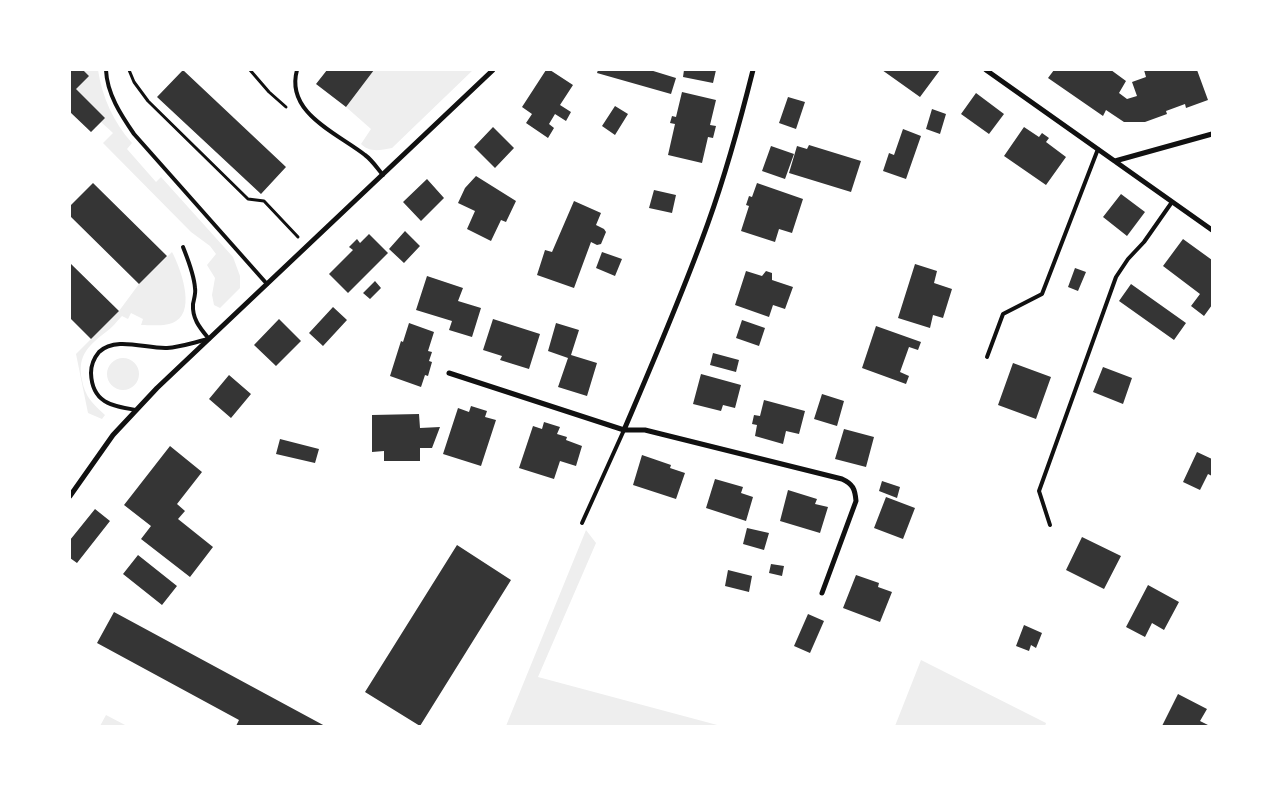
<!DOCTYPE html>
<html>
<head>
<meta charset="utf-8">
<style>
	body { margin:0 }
	#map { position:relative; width:1282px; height:796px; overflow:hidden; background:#fff; font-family:"IBM Plex Sans",sans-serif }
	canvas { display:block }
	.frame { position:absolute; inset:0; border:71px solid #fff; pointer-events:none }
</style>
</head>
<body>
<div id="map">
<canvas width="1282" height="796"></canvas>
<div class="frame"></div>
</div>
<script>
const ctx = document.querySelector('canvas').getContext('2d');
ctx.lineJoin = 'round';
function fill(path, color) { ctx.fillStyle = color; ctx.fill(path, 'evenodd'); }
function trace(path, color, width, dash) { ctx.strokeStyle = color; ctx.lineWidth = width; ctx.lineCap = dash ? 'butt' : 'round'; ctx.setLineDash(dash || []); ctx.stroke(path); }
const green = new Path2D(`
	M83,70H98C102,97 114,123 132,143L127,149L156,182L161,177L233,257L240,276V288L220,308L214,305L212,295L215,278L207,265L216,254L210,246L191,232L103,143L113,133L101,122L105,118L76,89Z
	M374,70H473L392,148C380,150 370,153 361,144L371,129L346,107Z
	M172,252C180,267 196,309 176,321C167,327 151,325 141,325L143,319L131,313L128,319L122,316C117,321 112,328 106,332C88,346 77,356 82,380C85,397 93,404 105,415L102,419L88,413L76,354L119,311L139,284Z
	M107 374a16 16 0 1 1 32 0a16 16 0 1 1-32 0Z
	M586,530L596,543L538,677L721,726H506Z
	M921,660L1046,723L1045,726H895Z
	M106,715L127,726H100Z`);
const building = new Path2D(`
	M70,70H83L89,76L76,89L105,118L91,132L70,112Z
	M183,70L286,167L261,194L157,97Z
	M327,70H374L346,107L316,84Z
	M546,70H550L573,85L560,105L571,112L566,121L555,114L549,124L554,128L548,138L526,123L532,114L522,107Z
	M598,70H650L676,78L671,94L597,73Z
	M684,70H716L713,83L683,77Z
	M882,70H940L920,97Z
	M1054,70H1111L1126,81L1119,93L1127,99L1137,96L1132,82L1146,77L1144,70H1151V71L1155,70H1197L1208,100L1186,108L1185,104L1166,111L1167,114L1145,122H1124L1106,110L1103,116L1048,78Z
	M682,92L716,100L710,125L716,126L713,138L708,137L702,163L668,155L675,124L670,123L672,116L676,117Z
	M976,93L1004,114L989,134L961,114Z
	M788,97L805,102L796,129L779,123Z
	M615,106L628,114L615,135L602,126Z
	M932,109L946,114L940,134L926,129Z
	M493,127L514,148L495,168L474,147Z
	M1024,127L1039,137L1042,133L1049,138L1046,142L1066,157L1046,185L1004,156Z
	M903,129L921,136L906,179L883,171L889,153L894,155Z
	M809,145L861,161L851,192L789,173L797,146L807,149Z
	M771,146L794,154L785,179L762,171Z
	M476,176L516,201L506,222L501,220L491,241L467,229L475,211L458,203L465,188Z
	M427,179L444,198L421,221L403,202Z
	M93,183L167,256L139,284L70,216V206Z
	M757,183L803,199L792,233L779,229L775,242L741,231L749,206L746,205L749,196L752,197Z
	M654,190L676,195L672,213L649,208Z
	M1121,194L1145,212L1127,236L1103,217Z
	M574,201L601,213L596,225L604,229L606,232L601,244L597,245L591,242L574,288L537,275L545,250L552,252Z
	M405,231L420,246L404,263L389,249Z
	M369,234L388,253L348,293L329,274L353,250L349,247L357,239L360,243Z
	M1183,239L1212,260V305L1204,316L1191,306L1200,294L1163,266Z
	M602,252L622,259L615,276L596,268Z
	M70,263L119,311L91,339L70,318Z
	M915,264L937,271L934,283L952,289L943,318L933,315L930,328L898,318Z
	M1075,268L1086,272L1078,291L1068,287Z
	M746,271L762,276L766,271L772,273V280L793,287L785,309L773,305L769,317L735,305Z
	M427,276L463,288L458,301L481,308L472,337L449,330L452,321L416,310Z
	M375,281L381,288L370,299L363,293Z
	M1131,284L1186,323L1174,340L1119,301Z
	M333,307L347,320L323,346L309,333Z
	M279,319L301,341L276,366L254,345Z
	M493,319L540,334L529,369L500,360L502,356L483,350Z
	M742,320L765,328L759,346L736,338Z
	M409,323L434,332L428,351L432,352L429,361L432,362L428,376L425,375L421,387L390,376L401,341L403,342Z
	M556,323L579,330L571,355L597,363L587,396L558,387L568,358L548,351Z
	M876,326L921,342L918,350L909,347L900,372L909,376L906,384L862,368Z
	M713,353L739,360L736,372L710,365Z
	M1013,363L1051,377L1036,419L998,405Z
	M1103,367L1132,378L1123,404L1093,392Z
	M701,374L741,385L735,408L723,405L721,411L693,404Z
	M229,375L251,394L231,418L209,399Z
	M822,394L844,401L837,426L814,419Z
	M764,400L805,411L799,434L786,431L783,444L755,436L757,425L752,424L754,415L760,416Z
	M471,406L487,411L485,417L496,420L481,466L443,454L458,408L469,412Z
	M419,414L420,428L440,427L432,448H420V461H384V451L372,452V415Z
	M544,422L560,427L557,434L567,437L566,440L582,446L576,466L560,461L554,479L519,468L533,426L542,429Z
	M844,429L874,437L866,467L835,459Z
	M280,439L319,449L315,463L276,454Z
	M170,446L202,472L177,504L185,511L178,519L213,547L190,577L141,539L151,526L124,505Z
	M1197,452L1212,459V476L1208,474L1200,490L1183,482Z
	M642,455L671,465L670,468L685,473L676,499L633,485Z
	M715,479L743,487L741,493L753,497L746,521L706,508Z
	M882,481L900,487L897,498L879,491Z
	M788,490L817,499L815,504L828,507L820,533L780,521Z
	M886,497L915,508L903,539L874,528Z
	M95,509L110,521L77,563L70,558V540Z
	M747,528L769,533L764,550L743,544Z
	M1082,537L1121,556L1104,589L1066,570Z
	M457,545L511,580L420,726L365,692Z
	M138,555L177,586L162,605L123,574Z
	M771,564L784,566L782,576L769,573Z
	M728,570L752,576L749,592L725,586Z
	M856,575L879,583L878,587L892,592L880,622L843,608Z
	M1148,585L1179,602L1164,630L1152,623L1145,637L1126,627Z
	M114,612L325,726H236L239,720L97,643Z
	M808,614L824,621L810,653L794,646Z
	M1024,625L1042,633L1036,648L1031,645L1029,651L1016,646Z
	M1178,694L1207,709L1200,721L1210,726H1162Z`);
const path = new Path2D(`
	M129,70L134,82L148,101L248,199L264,201L298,237
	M250,70L269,92L286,107`);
const service = new Path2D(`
	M106,70C107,94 121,115 134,134L267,284
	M297,70C285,113 337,133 365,155C372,160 377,168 383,175
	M987,357L1003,314L1042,294L1098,149
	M136,410C112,406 92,403 91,373C91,366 94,358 99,352C116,336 146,349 167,348C181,347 195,342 209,339C200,328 192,319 193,304C194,299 196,293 195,288C194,274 188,260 183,247
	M582,523L624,430
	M1050,525L1039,491L1116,277L1128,259L1144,242L1172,202`);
const minor = new Path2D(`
	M753,70C740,122 726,173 708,223C683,293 653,362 624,430H645L842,479C853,484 855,489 856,501L822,593
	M986,70L1212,230
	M1115,161L1212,134
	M449,373L624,430
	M70,496L113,435L157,388L493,70`);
fill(green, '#eee');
fill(building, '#353535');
trace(path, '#111', 3);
trace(service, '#111', 4);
trace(minor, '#111', 5);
</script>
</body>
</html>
